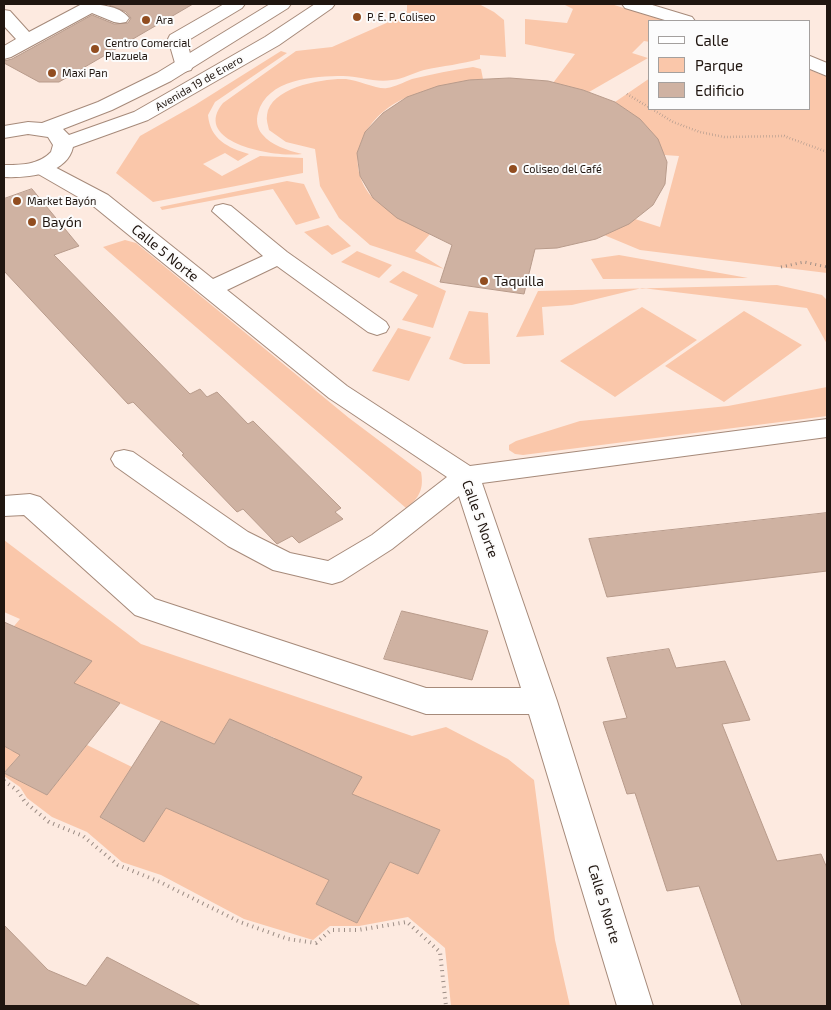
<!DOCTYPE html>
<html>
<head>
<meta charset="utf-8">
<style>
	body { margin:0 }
	#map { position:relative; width:831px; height:1010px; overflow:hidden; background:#fdeae0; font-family:"Exo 2",sans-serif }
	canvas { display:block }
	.frame { position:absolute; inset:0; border:5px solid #201610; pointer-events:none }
	.legend { position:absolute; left:648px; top:20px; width:162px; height:90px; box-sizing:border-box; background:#fcfcfc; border:1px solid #a4a09e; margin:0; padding:6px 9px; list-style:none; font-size:15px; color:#201610 }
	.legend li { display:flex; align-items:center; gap:10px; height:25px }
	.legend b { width:25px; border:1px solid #a4a09e }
</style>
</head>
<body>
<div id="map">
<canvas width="831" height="1010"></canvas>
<div class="frame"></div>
<ul class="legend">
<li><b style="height:6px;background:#fff"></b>Calle</li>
<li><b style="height:14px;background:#fac7aa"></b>Parque</li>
<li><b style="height:14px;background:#cfb2a2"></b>Edificio</li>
</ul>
</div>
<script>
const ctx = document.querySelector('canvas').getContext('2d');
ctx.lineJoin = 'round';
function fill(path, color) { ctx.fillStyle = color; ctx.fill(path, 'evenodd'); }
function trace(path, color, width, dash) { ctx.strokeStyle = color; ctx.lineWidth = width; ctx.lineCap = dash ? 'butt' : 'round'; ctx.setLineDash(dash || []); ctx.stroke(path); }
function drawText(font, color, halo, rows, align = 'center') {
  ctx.font = font + ' "Exo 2",sans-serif'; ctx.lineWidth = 4; ctx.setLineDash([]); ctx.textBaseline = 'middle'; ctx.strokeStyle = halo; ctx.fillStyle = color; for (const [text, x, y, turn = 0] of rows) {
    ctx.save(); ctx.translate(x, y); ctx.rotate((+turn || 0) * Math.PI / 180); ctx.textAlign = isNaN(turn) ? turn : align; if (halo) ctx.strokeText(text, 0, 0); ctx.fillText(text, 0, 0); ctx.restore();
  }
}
const green = new Path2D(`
	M407,4H479L494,12L504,20L506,57L480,55V59C462,64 443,66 424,70C413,73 403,79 392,80C375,83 359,76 343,76C314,76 267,79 258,113C256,120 257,128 262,134C272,146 287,150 302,154C276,158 190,143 223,103L296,51L332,47L400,17L407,11Z
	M563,4H611L666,21H650V42L644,41L632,53L648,58L589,92L553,83L575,54L525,44V19L567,23L573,9Z
	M281,51L287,53L215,102L208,115C210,139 228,148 249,154L238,161L225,153L203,164L222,176L260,156L303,158V173L153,202L116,173L140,136L195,105Z
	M473,67L481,69L483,79C460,81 430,89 408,97C367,113 340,159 372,197C380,206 417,226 430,234L415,251L444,269L370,245L339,218L320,186L315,149L286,142L269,130C268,125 266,120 267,115C270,87 324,78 346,79C357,80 379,90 387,88C395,87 404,82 412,79C433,74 452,70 473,67Z
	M810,70L827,77V273L640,250L604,235L635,219L660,227L679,156L664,155C654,128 638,118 615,102L650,78V109H810Z
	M287,181L304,184L320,218L296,225L273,189L162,210L160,207Z
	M328,225L351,246L332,255L304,232Z
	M125,240L136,243L349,418L421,472C424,488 420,498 406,508L103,247Z
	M357,251L392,265L379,278L341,262Z
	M619,255L748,278L603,279L591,259Z
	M403,271L446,291L433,328L402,320L418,295L389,282Z
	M777,285L822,295L827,300V344L807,308L642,288L572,305L542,307L544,335L516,337L538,291Z
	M642,307L697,340L615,397L560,361Z
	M469,311L488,313L490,364H464L449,359Z
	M744,311L802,345L724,402L665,366Z
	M398,328L431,337L409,381L372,371Z
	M827,387V416L523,455L515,454L509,450V445L516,441L580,421L728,406Z
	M4,540L141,644L412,736L446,727L508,759L534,780L555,940L570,1006H451L445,948L408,917L359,926H330L313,940L244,919L161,875L122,862L87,832L52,817L27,798L20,787L4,776V746L12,751L27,733L34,738L4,773L47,795L87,745L132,767L101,818L144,841L166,808L329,880L316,904L357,923L390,862L418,874L440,831L360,797L344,809L361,777L316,757L251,776L275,738L230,720L205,757L207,741L78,685L13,678L4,674V638L20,619L4,612Z`);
const building = new Path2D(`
	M107,4H193L59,82H39L4,63V61L12,59L92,15L114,24L128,23L131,18L126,12Z
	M510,78L548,81L583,90L615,102L640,119L658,139L667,162L665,184L653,205L629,224L596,239L557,248L535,249L524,294L440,282L452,245L397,218L373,198L360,176L357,153L365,132L383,113L407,97L438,86L469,80Z
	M32,189L79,246L54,255L190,394L200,389L207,397L217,392L248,424L253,421L341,508L335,512L343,519L299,543L292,536L277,544L243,509L237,512L182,455L184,454L133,402L128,404L4,271V199Z
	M827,513V571L607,597L589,539Z
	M402,611L488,631L472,680L384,659Z
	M4,622L92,661L74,683L120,703L47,795L4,773L20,755L4,746Z
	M669,649L676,668L725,661L750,720L722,724L777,861L821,854L827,868V1006H742L699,886L667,891L635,793L627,794L603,722L627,718L607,658Z
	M230,719L362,777L352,794L440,830L418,874L390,862L357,923L316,904L329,880L166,808L144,842L100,817L161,721L214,744Z
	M4,925L48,970L86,986L107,957L201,1006H4Z`);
const pathFar2 = new Path2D(`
	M627,94L650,108
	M652,109L673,122L700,132L724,137L784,136L827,152`);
const pathFar1 = new Path2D(`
	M781,267L804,262L827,267`);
const path = new Path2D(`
	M4,781L17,790L25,802L49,822L83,836L118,865L160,882L240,922L288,939L316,943L331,930H358L407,922L440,952L446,1006`);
const minor = new Path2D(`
	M82,4C96,4 120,5 129,18L126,22L120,23L114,22L92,13L11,57L4,59V46L16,39L4,26V10L10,11L29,32Z
	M224,4H245L242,8L187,41L193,66L191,70L184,72L177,70L168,39L170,35Z
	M622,4H649L692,17L695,21H668L625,8Z
	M810,56L827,63V76L810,69Z
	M40,161L47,163L108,195L213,279L263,256L212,211L215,206L223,204L231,206L287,252L386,322L389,327L386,332L377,335L368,332L277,266L227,290L347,386L470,466L827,419V437L482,483L557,701L653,1006H617L529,714H426L135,615L24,515L4,516V496L30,494L40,497L155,599L426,688H521L459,496L392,549L342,581L332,584L273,570L228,546L115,466L111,459L115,452L124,450L133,452L248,532L290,553L328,561L372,535L447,477L329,398L92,205L33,171L30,167L33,163Z`);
const major = new Path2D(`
	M270,4H291L288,8L171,81L112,110L63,129L69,135L134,112L265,37L315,4H335L332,8L279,45L148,120L73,147C67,175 26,178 4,177V165C20,165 39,165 51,152L53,145L48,137L28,134L4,138V126L28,122L42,123L98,102L157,73Z`);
const markers = [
	[357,17,5,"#914d20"],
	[146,20,5,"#914d20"],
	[95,49,5,"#914d20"],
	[52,73,5,"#914d20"],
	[513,169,5,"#914d20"],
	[17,201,5,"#914d20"],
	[32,222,5,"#914d20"],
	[484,281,5,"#914d20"]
];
const farPoinames = [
	["P. E. P. Coliseo",367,17],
	["Ara",156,20],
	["Centro Comercial",105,43],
	["Plazuela",105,56],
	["Maxi Pan",62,73],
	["Coliseo del Café",523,169],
	["Market Bayón",27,201]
];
const farStreetnames = [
	["Avenida 19 de Enero",199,83,-30]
];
const poiNames = [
	["Bayón",42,222],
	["Taquilla",494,281]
];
const streetNames = [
	["Calle 5 Norte",165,253,39],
	["Calle 5 Norte",480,519,70],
	["Calle 5 Norte",604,904,73]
];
fill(green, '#fac7aa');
fill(building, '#cfb2a2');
trace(building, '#b89b8b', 1);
trace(minor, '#a68a7a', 2);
trace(major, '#a68a7a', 2);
trace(pathFar2, '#9c8d85', 2.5, [0.5, 2.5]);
trace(pathFar1, '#9c8d85', 3, [1, 4]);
trace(path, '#9c8d85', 4, [1, 4.5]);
fill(minor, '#fff');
fill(major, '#fff');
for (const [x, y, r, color] of markers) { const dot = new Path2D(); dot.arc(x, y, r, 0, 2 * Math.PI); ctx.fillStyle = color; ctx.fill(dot); trace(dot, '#fcfcfc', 2); }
drawText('11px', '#201610', '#fcfcfc', farPoinames, 'left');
drawText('11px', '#201610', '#fcfcfc', farStreetnames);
drawText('14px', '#201610', '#fcfcfc', poiNames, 'left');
drawText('14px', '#201610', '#fcfcfc', streetNames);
</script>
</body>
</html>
